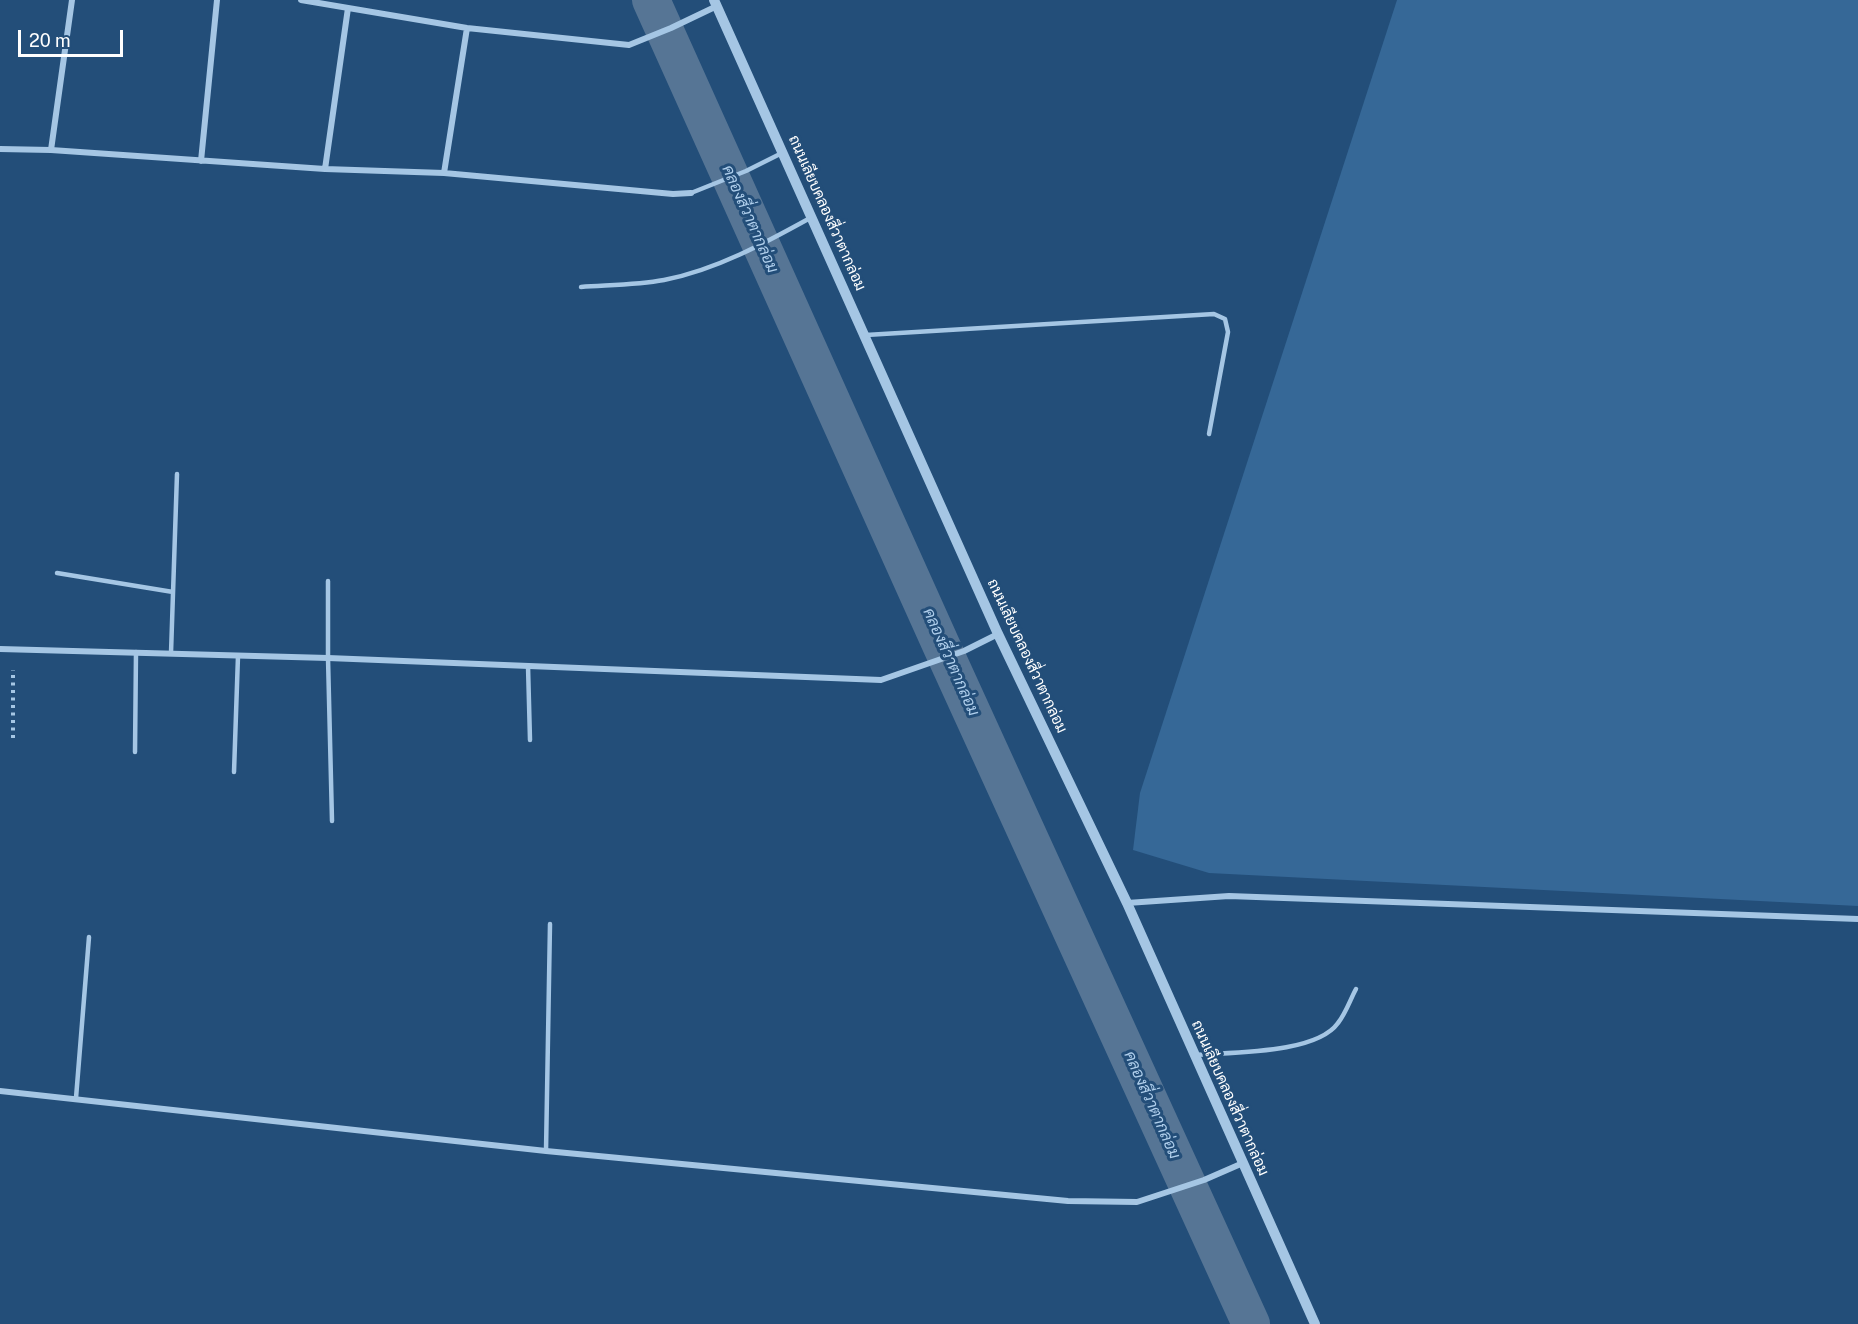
<!DOCTYPE html>
<html>
<head>
<meta charset="utf-8">
<style>
	body { margin:0 }
	#map { position:relative; width:1858px; height:1324px; overflow:hidden; background:#234e79; font-family:"Public Sans",sans-serif }
	canvas { display:block }
	.scale { position:absolute; left:18px; top:30px; width:105px; height:27px; box-sizing:border-box; border:3px solid #fff; border-top:0; padding-left:8px; font-size:18px; line-height:21px; white-space:nowrap; color:#fff; -webkit-text-stroke:4px #234e79; paint-order:stroke }
</style>
</head>
<body>
<div id="map">
<canvas width="1858" height="1324"></canvas>
<div class="scale">20 m</div>
</div>
<script>
const ctx = document.querySelector('canvas').getContext('2d');
ctx.lineJoin = 'round';
function fill(path, color) { ctx.fillStyle = color; ctx.fill(path, 'evenodd'); }
function trace(path, color, width, dash) { ctx.strokeStyle = color; ctx.lineWidth = width; ctx.lineCap = dash ? 'butt' : 'round'; ctx.setLineDash(dash || []); ctx.stroke(path); }
function drawText(font, color, halo, rows, align = 'center') {
  ctx.font = font + ' "Public Sans",Sarabun,sans-serif'; ctx.lineWidth = 6; ctx.setLineDash([]); ctx.textBaseline = 'middle'; ctx.strokeStyle = halo; ctx.fillStyle = color; for (const [text, x, y, turn = 0] of rows) {
    ctx.save(); ctx.translate(x, y); ctx.rotate((+turn || 0) * Math.PI / 180); ctx.textAlign = isNaN(turn) ? turn : align; if (halo) ctx.strokeText(text, 0, 0); ctx.fillText(text, 0, 0); ctx.restore();
  }
}
const green = new Path2D(`
	M1397,0H1858V906L1209,873L1133,850L1140,793Z`);
const canal = new Path2D(`
	M651,0L942,647L1251,1324`);
const path = new Path2D(`
	M13,738V670`);
const service = new Path2D(`
	M691,193L746,171L782,153
	M581,287C608,285 637,285 664,280C716,270 765,243 812,217
	M866,335L1214,314L1225,319L1228,332L1209,434
	M57,573L173,592
	M328,581V658L332,821
	M171,653L177,474
	M528,666L530,740
	M135,752L136,652
	M234,772L238,656
	M1195,1055C1232,1052 1316,1054 1338,1023C1346,1013 1350,1000 1356,989
	M76,1098L89,937
	M546,1151L550,924`);
const minor = new Path2D(`
	M301,0L467,28L629,45L671,28L717,6
	M0,149L51,150L325,169L444,173L673,194L691,193
	M51,150L72,0
	M201,161L217,0
	M325,169L348,8
	M444,173L467,28
	M0,649L328,658L881,680L964,651L998,634
	M1127,903L1229,896L1858,919
	M0,1091L546,1151L1068,1201L1137,1202L1204,1180L1243,1163`);
const tertiary = new Path2D(`
	M714,0L998,634L1127,903L1315,1324`);
const streetNames = [
	["ถนนเลียบคลองสี่วาตากล่อม",827,213,66],
	["ถนนเลียบคลองสี่วาตากล่อม",1027,656,65],
	["ถนนเลียบคลองสี่วาตากล่อม",1230,1098,66]
];
const waterNames = [
	["คลองสี่วาตากล่อม",750,219,66],
	["คลองสี่วาตากล่อม",951,662,66],
	["คลองสี่วาตากล่อม",1152,1105,66]
];
fill(green, '#366897');
trace(canal, '#567595', 38);
trace(path, '#a5c6e4', 4, [3, 4.5]);
trace(service, '#a5c6e4', 4.5);
trace(minor, '#a5c6e4', 6);
trace(tertiary, '#a5c6e4', 10);
drawText('15px', '#fff', '#234e79', streetNames);
drawText('italic 16px', '#b0cfec', '#234e79', waterNames);
</script>
</body>
</html>
